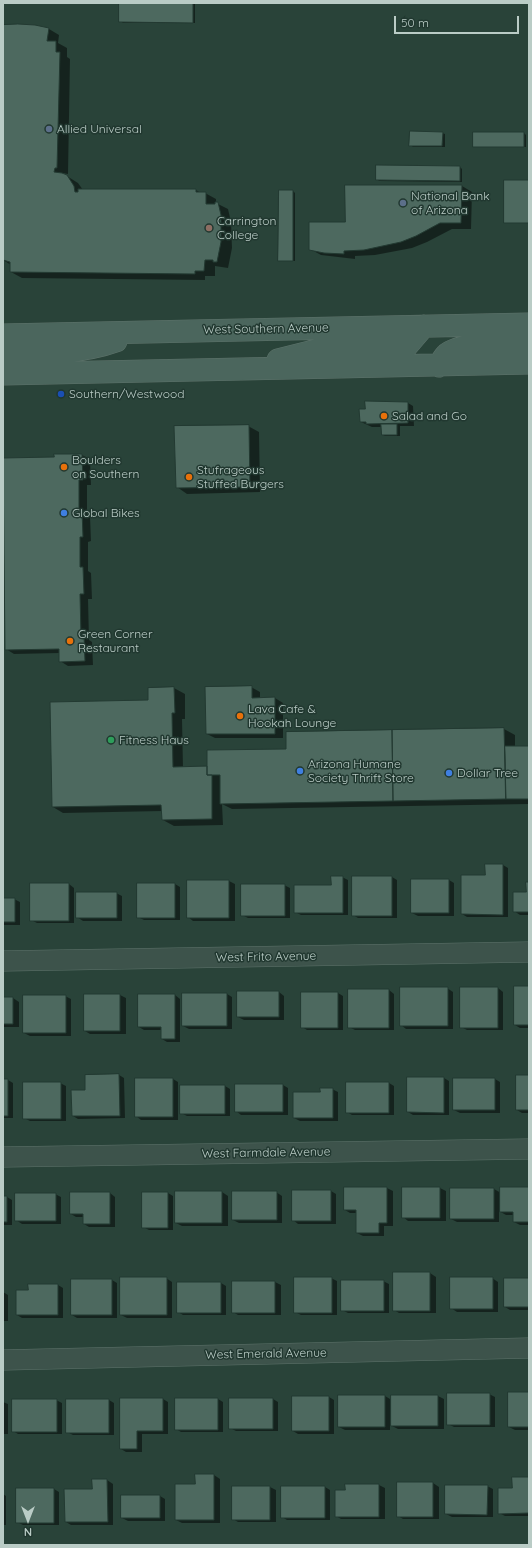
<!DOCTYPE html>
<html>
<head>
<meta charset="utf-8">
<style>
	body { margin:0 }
	#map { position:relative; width:532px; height:1548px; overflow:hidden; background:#294339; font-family:Quicksand,sans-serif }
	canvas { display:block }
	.frame { position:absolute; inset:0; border:4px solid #baccc6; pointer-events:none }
	.north { position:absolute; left:8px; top:1500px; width:40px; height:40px; -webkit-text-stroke:3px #213830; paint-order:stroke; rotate:180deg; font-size:11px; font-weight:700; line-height:16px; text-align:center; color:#baccc6 }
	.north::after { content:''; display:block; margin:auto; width:14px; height:18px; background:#baccc6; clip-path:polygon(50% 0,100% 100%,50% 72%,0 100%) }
	.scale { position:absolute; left:394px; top:16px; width:125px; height:18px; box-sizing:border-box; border:2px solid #baccc6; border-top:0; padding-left:5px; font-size:12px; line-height:14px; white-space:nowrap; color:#baccc6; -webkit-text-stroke:3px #213830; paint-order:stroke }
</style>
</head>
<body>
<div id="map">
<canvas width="532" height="1548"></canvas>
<div class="frame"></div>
<div class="north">N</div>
<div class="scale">50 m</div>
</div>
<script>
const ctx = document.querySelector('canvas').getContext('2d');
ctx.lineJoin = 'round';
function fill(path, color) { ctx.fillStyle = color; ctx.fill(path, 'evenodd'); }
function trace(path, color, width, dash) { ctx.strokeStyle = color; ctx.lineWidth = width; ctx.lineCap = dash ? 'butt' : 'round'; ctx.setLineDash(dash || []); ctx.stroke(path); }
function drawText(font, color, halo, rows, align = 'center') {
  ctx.font = font + ' Quicksand,sans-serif'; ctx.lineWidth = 3; ctx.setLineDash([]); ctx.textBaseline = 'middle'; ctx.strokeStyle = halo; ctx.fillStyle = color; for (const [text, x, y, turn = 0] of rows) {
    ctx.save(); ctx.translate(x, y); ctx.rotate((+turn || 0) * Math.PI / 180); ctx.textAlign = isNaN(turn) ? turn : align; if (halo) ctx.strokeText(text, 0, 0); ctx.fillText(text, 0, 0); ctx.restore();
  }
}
const shadow = new Path2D(`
	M120,3H195V23H123L120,21Z
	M3,26L49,29L59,35L58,43L67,48V57L70,59L68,174L62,173L78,183L83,190H196L201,193H205L216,199V203L228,209L231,222L232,248L228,268L215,266V276H205V280L22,278L11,272V265L3,260Z
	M442,133L445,134V147H413L410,145Z
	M524,133L526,135V147H477L474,146Z
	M460,167L462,169V182L379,181L377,179Z
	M529,181V223H508L505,222Z
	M462,186L472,192L471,229H452L427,242L412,248L375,255L355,256V259L321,255L310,249L346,223Z
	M293,191L295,193V261H282L279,260Z
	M408,403L413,406L414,426H400V436H385L383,435L382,427H372L361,422Z
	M248,426L259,432L260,492L187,494L177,487Z
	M82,455L90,459L91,485H87V514L90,516L91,541L88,542V571L91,573L92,599H88L89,640L92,642L93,665L68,666L60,661V653L14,654L6,649L3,459L56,458Z
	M251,687L260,692V698H275L283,703V738H215L207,734Z
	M174,688L185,694V719H182L183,768L208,767L288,750L287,733L504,729L515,735V747H529V804L232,809L222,804L223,825L174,826L163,820V811L63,813L53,807L149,701V689Z
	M503,865L508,868V917H467L462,914L486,876Z
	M342,877L348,880V915H301L295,912Z
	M392,877L397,880V918H358L353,915Z
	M449,880L454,883V916H418L412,913Z
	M188,881H229L235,884V921H193L188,917Z
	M529,883V915H520L514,911L527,892Z
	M3,884L4,899H14L20,902V925H3Z
	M69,884L74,888V923H37L31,920Z
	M175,884L180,887V920H144L138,917Z
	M284,885L290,888V918H248L242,915Z
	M116,893L122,896V921H83L77,917Z
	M529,987V1028H520L515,1025Z
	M447,988L453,992V1029H406L401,1025Z
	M498,988L503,992V1030H467L461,1027Z
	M349,990H389L394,994V1030H355L349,1027Z
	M279,992L284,996V1020H244L238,1017Z
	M338,993L343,996V1030H307L302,1027Z
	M227,994L232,997V1029H189L183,1026Z
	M85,995H120L126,998V1034H90L85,1031Z
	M175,995L180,999V1042H167L162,1039V1030H144L139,1027Z
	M65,996L71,999V1036H30L24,1033Z
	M3,998H13L19,1002V1027H3Z
	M119,1075L124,1078L125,1118L78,1119L73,1116Z
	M529,1076V1113H522L517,1110Z
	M444,1078L449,1081V1115H413L408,1112Z
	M173,1079L178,1082V1120H141L136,1116Z
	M495,1079L500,1082V1113H460L454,1110Z
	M3,1080H8L13,1083V1118H3Z
	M60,1083L66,1086V1121H30L24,1118Z
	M347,1083H389L394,1086V1115H352L347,1112Z
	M283,1085L288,1088V1115H241L236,1111Z
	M225,1086L230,1089V1116H187L181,1113Z
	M332,1089L338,1092V1121H300L294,1118L321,1093Z
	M345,1188H387L393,1191V1226H384V1236H363L357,1233V1213H350L345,1210Z
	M403,1188H440L446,1191V1221H408L403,1217Z
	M529,1188V1225H520L514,1222V1215H506L499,1211V1222H457L451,1219L494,1189L501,1193Z
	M331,1191L336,1194V1224H298L293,1220Z
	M176,1192H222L228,1196V1226H182L176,1223Z
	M276,1192L282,1196V1223H239L233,1220Z
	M110,1193L115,1197V1227H89L84,1224V1217H76L71,1214Z
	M168,1193L173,1196V1230H149L143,1227Z
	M55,1194L61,1197V1224H22L16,1220Z
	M3,1197H7L12,1200V1225H3Z
	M394,1273H430L436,1277V1313H399L394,1310Z
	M166,1278L172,1282V1318H127L121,1315Z
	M331,1278L337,1281V1315H301L295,1312Z
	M492,1278L498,1282V1312H457L451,1308Z
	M529,1279V1310H510L505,1307Z
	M112,1280L117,1283V1318H77L72,1315Z
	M383,1281L389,1284V1313H348L342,1310Z
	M233,1282H275L281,1285V1315H238L233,1312Z
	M178,1283H221L226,1286V1315H183L178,1312Z
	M58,1285L63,1288V1318H22L17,1315L29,1291Z
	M3,1292L8,1295V1321H3Z
	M529,1393V1430H515L509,1427Z
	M489,1394L495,1397V1427H454L448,1424Z
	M385,1396L390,1399V1430H345L339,1427Z
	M392,1396H438L444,1399V1429H398L392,1426Z
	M329,1397L334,1400V1434H298L293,1431Z
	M121,1399H163L168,1402V1434H142V1452H126L121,1449Z
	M218,1399L223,1402V1432H181L176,1429Z
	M273,1399L278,1402V1431H236L230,1428Z
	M56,1400L62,1403V1434H18L13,1431Z
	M109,1400L114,1403V1435H73L67,1432Z
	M3,1402L8,1404V1434H3Z
	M196,1475H214L220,1479V1523H182L176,1520L196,1485Z
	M529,1478V1516H505L499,1513L514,1489Z
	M93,1480H107L113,1484V1525H71L66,1522L93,1490Z
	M398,1483H433L439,1487V1519H403L398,1516Z
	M346,1485H379L385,1488V1519H341L336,1516L346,1491Z
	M487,1486L493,1489V1517H452L446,1514Z
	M233,1487H270L276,1490V1522H238L233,1519Z
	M325,1487L330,1490V1520H287L282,1517Z
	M54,1489L59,1492V1525H23L17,1522Z
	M3,1494L6,1496V1525H3Z
	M160,1496L165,1499V1521H128L122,1518Z`);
const building = new Path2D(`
	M119,3H193V23L119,22Z
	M18,24L35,25L49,28L47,41H56V52H60L57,168H55L54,172L62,173L67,175L74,186L75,192H78V189H196V192H206V204H215V202H218L221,215V242L217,262H213V260H205L204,271H195V274L10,272V262L3,260V25Z
	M410,131L443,132L442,146H409Z
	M473,132H524V147H473Z
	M376,165L460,166V181L376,180Z
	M504,180H529V223H504Z
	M345,185H462L461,223H440L416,236L401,242L364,250L344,251V254L324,253L309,250V222H345Z
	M279,190H293V261H278Z
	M365,401L408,402V423L366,424V422H360L359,409H365Z
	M381,424H397V435H382Z
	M249,425L250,487L176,488L174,426Z
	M54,454H82L83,480H79V510H82L83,537H80V567H83L84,594H80L81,636H84L85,661L59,662V649L5,650L3,458L54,457Z
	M252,686V698L275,697V734H206L205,687Z
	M174,687L175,713H172L173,767L207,766V775H212V819L162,820L161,805L52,807L50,702L148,700V688Z
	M504,728L506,799L393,801L392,730Z
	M392,730L393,801L220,804V775H207V750L286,749V732Z
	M505,746H529V799H506Z
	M485,864H503V915L461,914V875H485Z
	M331,876H343V913H294V885H331Z
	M352,876H392V916H352Z
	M411,879H449V913H411Z
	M187,880H229V918H187Z
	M526,882H529V912H513V892H526Z
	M30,883H69V921H30Z
	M137,883H175V918H137Z
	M241,884H285V916H241Z
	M76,892H117V918H76Z
	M3,898H15V922H3Z
	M514,986H529V1025H514Z
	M400,987H448V1026H400Z
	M460,987H498V1028H460Z
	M348,989H389V1028H348Z
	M237,991H279V1017H237Z
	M301,992H338V1028H301Z
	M182,993H227V1026H182Z
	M84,994H120V1031H84Z
	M138,994H175V1039H161V1027H138Z
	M23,995H66V1033H23Z
	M3,997H13V1024H3Z
	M119,1074L120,1116H72L71,1090H85V1075Z
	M516,1075H529V1110H516Z
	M407,1077H444V1113L407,1112Z
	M135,1078H173V1117H135Z
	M453,1078H495V1110H453Z
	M3,1079H8V1116H3Z
	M23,1082H61V1119H23Z
	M346,1082H389V1113H346Z
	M235,1084H283V1112H235Z
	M180,1085H225V1114H180Z
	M320,1088H333V1118H293V1092H320Z
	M344,1187H387V1223H379V1233H356V1210H344Z
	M402,1187H440V1218H402Z
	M500,1187H529V1222H513V1212H500Z
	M450,1188H494V1219H450Z
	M292,1190H331V1221H292Z
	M175,1191H222V1223H175Z
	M232,1191H277V1220H232Z
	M70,1192H110V1224H83V1214H70Z
	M142,1192H168V1228H142Z
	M15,1193H56V1221H15Z
	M3,1196H7V1222H3Z
	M393,1272H430V1311H393Z
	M120,1277H167V1315H120Z
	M294,1277H332V1313H294Z
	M450,1277H493V1309H450Z
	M504,1278H529V1307H504Z
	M71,1279H112V1315H71Z
	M341,1280H384V1311H341Z
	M232,1281H275V1313H232Z
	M177,1282H221V1313H177Z
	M28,1284H58V1315H16V1290H28Z
	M508,1392H529V1427H508Z
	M447,1393H490V1425H447Z
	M338,1395H385V1427H338Z
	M391,1395H438V1426H391Z
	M292,1396H329V1431H292Z
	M120,1398H163V1431H137V1449H120Z
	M175,1398H218V1430H175Z
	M229,1398H273V1429H229Z
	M12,1399H57V1432H12Z
	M66,1399H109V1433H66Z
	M195,1474H214V1520H175V1484H195Z
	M512,1477H529V1513L498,1514V1488H512Z
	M92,1479H107L108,1522H65L64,1489H92Z
	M397,1482H433V1517H397Z
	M345,1484H379V1517H335V1490H345Z
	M445,1485H488L487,1515L445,1514Z
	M232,1486H270V1520H232Z
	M281,1486H325V1518H281Z
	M16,1488H54V1523H16Z
	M121,1495H160V1518H121Z`);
const minor = new Path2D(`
	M3,961L529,952
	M3,1157L529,1149
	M3,1360L529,1348`);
const secondary = new Path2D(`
	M3,335L529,324
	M3,353C41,353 80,354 116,341
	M278,360L318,350L406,347L424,326
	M439,366C441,362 443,358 446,355C458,342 510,344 529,344
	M3,374L529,363`);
const markers = [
	[49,129,4,"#5c6f8a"],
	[403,203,4,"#5c6f8a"],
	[209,228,4,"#8d6e63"],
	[61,394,4,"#1a4fb4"],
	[384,416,4,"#e8710a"],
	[64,467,4,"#e8710a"],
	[189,477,4,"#e8710a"],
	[64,513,4,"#3f7fe0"],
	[70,641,4,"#e8710a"],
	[240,716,4,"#e8710a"],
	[111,740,4,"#2e9e5b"],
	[300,771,4,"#3f7fe0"],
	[449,773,4,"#3f7fe0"]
];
const poiNames = [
	["Allied Universal",57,129],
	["National Bank",411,196],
	["of Arizona",411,210],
	["Carrington",217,221],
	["College",217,235],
	["Southern/Westwood",69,394],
	["Salad and Go",392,416],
	["Boulders",72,460],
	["on Southern",72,474],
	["Stufrageous",197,470],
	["Stuffed Burgers",197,484],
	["Global Bikes",72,513],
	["Green Corner",78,634],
	["Restaurant",78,648],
	["Lava Cafe &",248,709],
	["Hookah Lounge",248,723],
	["Fitness Haus",119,740],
	["Arizona Humane",308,764],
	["Society Thrift Store",308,778],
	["Dollar Tree",457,773]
];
const streetNames = [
	["West Southern Avenue",266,329,-1],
	["West Frito Avenue",266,957,-1],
	["West Farmdale Avenue",266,1153,-1],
	["West Emerald Avenue",266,1354,-1]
];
fill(shadow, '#0007');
fill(building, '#4d695f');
trace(building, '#233a32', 1);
trace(minor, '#5e736b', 21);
trace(secondary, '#5e736b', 23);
trace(minor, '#3d534b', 20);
trace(secondary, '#4b665d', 22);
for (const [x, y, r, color] of markers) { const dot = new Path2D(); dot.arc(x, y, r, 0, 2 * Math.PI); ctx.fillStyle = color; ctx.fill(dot); trace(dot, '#213830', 1.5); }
drawText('12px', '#baccc6', '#213830', poiNames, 'left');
drawText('12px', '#baccc6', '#213830', streetNames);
</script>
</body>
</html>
